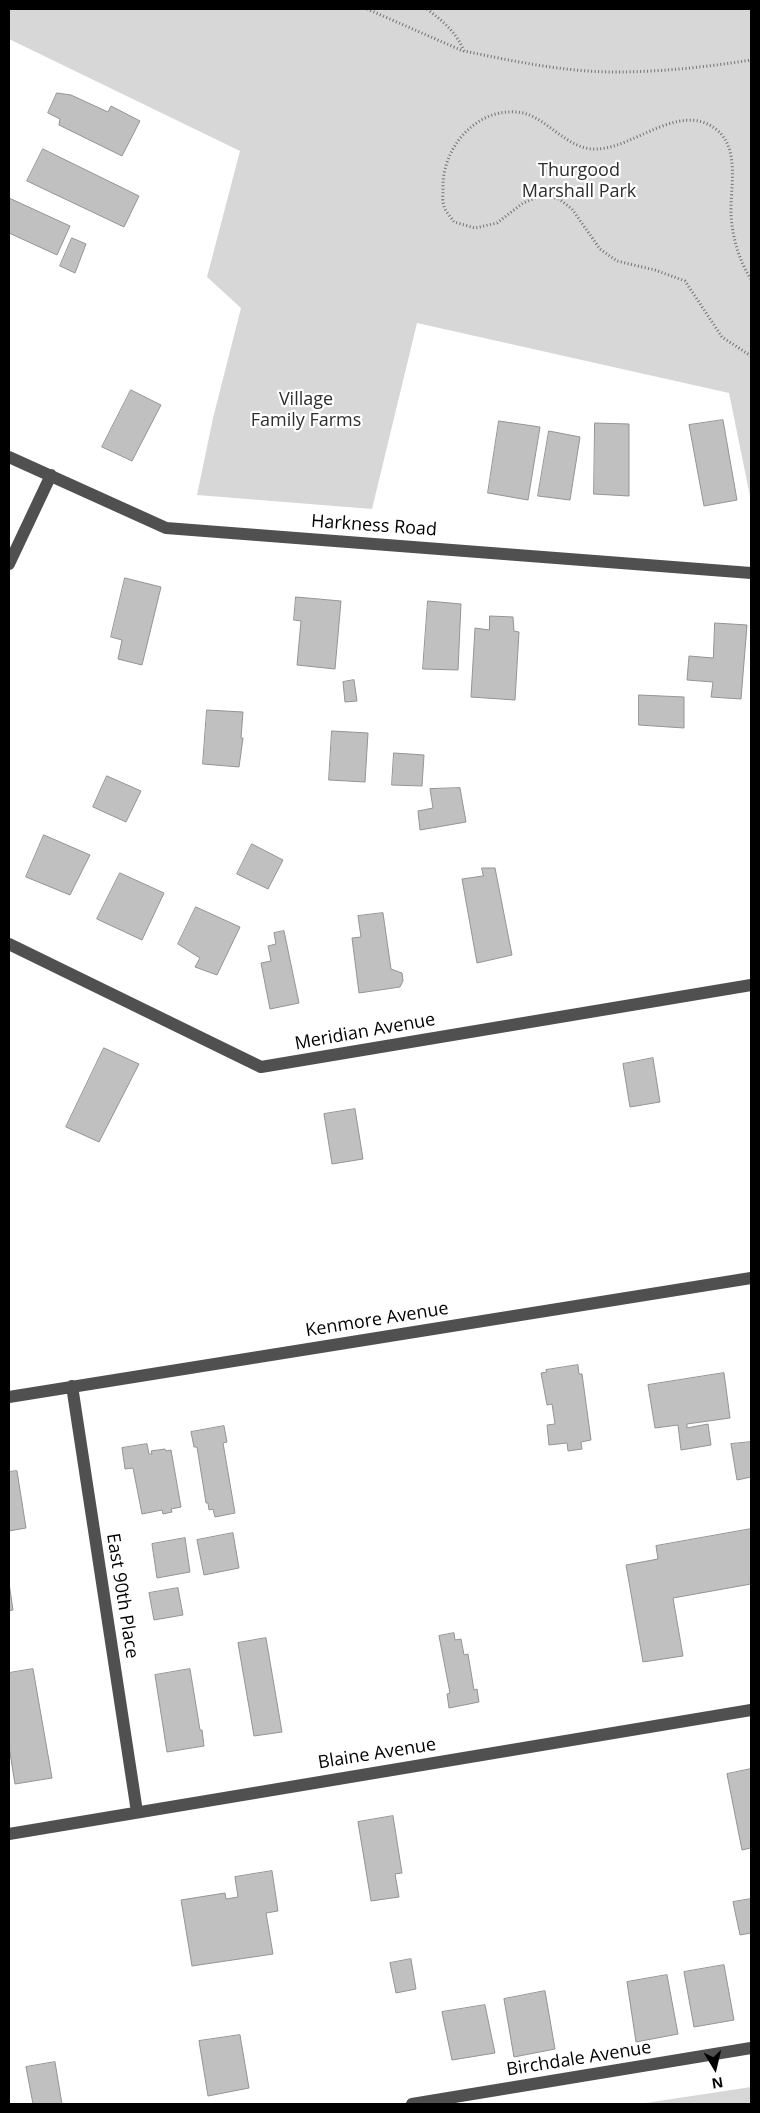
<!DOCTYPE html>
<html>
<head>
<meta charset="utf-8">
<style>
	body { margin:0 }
	#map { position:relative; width:760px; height:2113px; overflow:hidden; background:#fff; font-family:"Open Sans",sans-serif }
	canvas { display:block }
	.frame { position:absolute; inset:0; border:10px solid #000; pointer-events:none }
	.north { position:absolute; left:690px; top:2043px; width:50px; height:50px; -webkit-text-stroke:4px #fff; paint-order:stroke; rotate:171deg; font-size:14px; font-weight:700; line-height:20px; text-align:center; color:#000 }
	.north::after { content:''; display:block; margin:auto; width:18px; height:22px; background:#000; clip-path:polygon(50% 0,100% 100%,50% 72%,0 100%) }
</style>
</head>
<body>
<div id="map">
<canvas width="760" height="2113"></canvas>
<div class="frame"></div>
<div class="north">N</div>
</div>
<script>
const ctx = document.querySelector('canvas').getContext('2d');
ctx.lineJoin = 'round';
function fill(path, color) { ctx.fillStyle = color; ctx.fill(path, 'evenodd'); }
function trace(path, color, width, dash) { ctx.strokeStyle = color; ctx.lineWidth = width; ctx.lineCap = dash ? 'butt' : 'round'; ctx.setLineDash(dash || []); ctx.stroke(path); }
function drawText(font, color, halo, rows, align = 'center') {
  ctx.font = font + ' "Open Sans",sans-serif'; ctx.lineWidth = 4.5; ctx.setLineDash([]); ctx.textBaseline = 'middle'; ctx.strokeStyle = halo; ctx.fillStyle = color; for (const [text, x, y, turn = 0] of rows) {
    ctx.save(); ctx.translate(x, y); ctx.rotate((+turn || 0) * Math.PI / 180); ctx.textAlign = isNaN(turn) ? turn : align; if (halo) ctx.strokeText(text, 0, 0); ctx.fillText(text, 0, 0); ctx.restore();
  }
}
const green = new Path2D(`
	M9,9H751V501L729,393L417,323L372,509L197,495L213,418L241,308L207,277L240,151L9,39Z
	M751,2087V2104H639Z`);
const building = new Path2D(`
	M57,93L71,95L108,112L111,106L140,121L122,156L59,125L60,119L48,113Z
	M43,149L139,196L124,227L27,181Z
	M9,198L70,226L57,255L9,233Z
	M72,238L86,244L75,273L60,266Z
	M131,390L161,405L132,461L102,447Z
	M723,420L737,500L704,506L689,425Z
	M499,421L540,427L528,500L488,493Z
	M595,423L629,424V496L594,494Z
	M549,431L580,437L570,500L538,496Z
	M125,578L161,587L142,665L118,659L122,640L111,637Z
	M296,597L341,601L335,669L297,665L301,621L294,620Z
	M428,601L461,604L458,670L423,669Z
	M490,616L513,617L514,631L519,632L515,700L471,697L475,628L489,630Z
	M715,623L747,625L741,699L711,697L713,682L687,680L689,656L713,658Z
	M354,680L357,701L345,702L343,682Z
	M639,695L684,697V728L639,725Z
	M207,710L243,712L241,738H243L239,767L203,764Z
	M332,731L368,733L365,782L329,780Z
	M394,753L424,755L422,786L392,785Z
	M107,776L141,791L126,822L93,807Z
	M460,788L466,822L420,830L418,811L433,808L430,789Z
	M44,835L90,855L70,895L26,877Z
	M252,844L283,860L268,889L237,874Z
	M482,868H495L512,955L477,963L462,879L483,876Z
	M120,873L164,893L142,940L97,919Z
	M196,907L240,927L217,975L195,967L200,958L178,944Z
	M383,913L391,969L402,973L403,981L400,987L359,993L352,938L361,937L358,916Z
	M284,931L299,1003L270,1009L261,963L271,961L268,946L276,944L274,933Z
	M104,1048L139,1064L99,1142L66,1127Z
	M653,1058L660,1102L630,1107L623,1064Z
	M355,1109L363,1159L332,1164L324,1114Z
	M578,1365L579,1374H582L591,1440L581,1442L582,1449L568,1451L567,1443L549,1445L547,1425L555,1424L552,1404L547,1405L541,1373L547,1372L546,1370Z
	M724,1373L730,1418L687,1424V1428L708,1424L711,1445L681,1450L678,1425L655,1428L648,1385Z
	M224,1426L227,1442L223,1443L235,1513L215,1517L213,1509L209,1510L208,1503H206L197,1447H194L191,1432Z
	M751,1442V1477L737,1480L731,1444Z
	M147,1444L149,1454H152L151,1451L165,1449L166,1451L171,1450L181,1507L171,1509L172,1512L163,1514L162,1510L142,1514L133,1468L125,1469L122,1448Z
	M17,1471L26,1528L9,1531V1472Z
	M751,1529V1584L673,1598L683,1656L643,1662L626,1565L658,1559L656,1546Z
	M233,1533L239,1568L204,1575L197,1540Z
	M185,1538L190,1572L157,1578L152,1544Z
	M9,1583L13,1610L9,1611Z
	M178,1588L183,1615L154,1620L149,1593Z
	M454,1633L455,1640L461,1639L464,1655L468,1654L474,1690L477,1689L479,1702L449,1708L447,1694L450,1693L439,1636Z
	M266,1638L282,1732L254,1736L238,1643Z
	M33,1669L52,1778L15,1784L9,1747V1673Z
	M190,1669L200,1730H202L204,1746L167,1752L155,1675Z
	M751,1769V1848L742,1850L727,1774Z
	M393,1816L402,1873L395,1874L399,1897L371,1901L358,1822Z
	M272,1871L278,1911L266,1913L273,1954L192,1966L181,1900L225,1893L226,1899L238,1897L235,1877Z
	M751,1899V1933L740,1935L733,1902Z
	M411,1959L416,1989L396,1993L390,1963Z
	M724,1965L734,2020L694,2027L684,1972Z
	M667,1975L678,2034L636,2042L627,1982Z
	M545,1991L555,2049L514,2057L504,1999Z
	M485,2005L495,2053L452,2060L442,2012Z
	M240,2035L249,2088L208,2096L199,2041Z
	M55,2062L62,2104H33L26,2067Z`);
const path = new Path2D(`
	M367,9L463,51
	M427,9C444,22 456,32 464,51C513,61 564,72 615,72C661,72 706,67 751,60
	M751,279C739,261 732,236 731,214C730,189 740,150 718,131C682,99 635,148 597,149C566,151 545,113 516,112C474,109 441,150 443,190C443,195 442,201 444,206C445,211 451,217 454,222L475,228L497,223L523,203L543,195L559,199L572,209L600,249L617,261L655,270L685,281L722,337L751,356`);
const minor = new Path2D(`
	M9,457L166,528L751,573
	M9,564L51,475
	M9,944L261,1067L751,985
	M72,1386L137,1812
	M9,1397L751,1278
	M9,1834L751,1710
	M412,2104L751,2048`);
const parkNames = [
	["Thurgood",579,171],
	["Marshall Park",579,192],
	["Village",306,400],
	["Family Farms",306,421]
];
const streetNames = [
	["Harkness Road",374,526,4],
	["Meridian Avenue",365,1032,-10],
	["Kenmore Avenue",377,1320,-9],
	["East 90th Place",122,1596,81],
	["Blaine Avenue",377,1754,-9],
	["Birchdale Avenue",579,2059,-9]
];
fill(green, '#d7d7d7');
fill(building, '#c0c0c0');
trace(building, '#949494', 1);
trace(path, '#727272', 3, [1, 2.5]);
trace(minor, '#505050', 12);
drawText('18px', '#2e2e2e', '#fff', parkNames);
drawText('18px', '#000', '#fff', streetNames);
</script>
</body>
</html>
